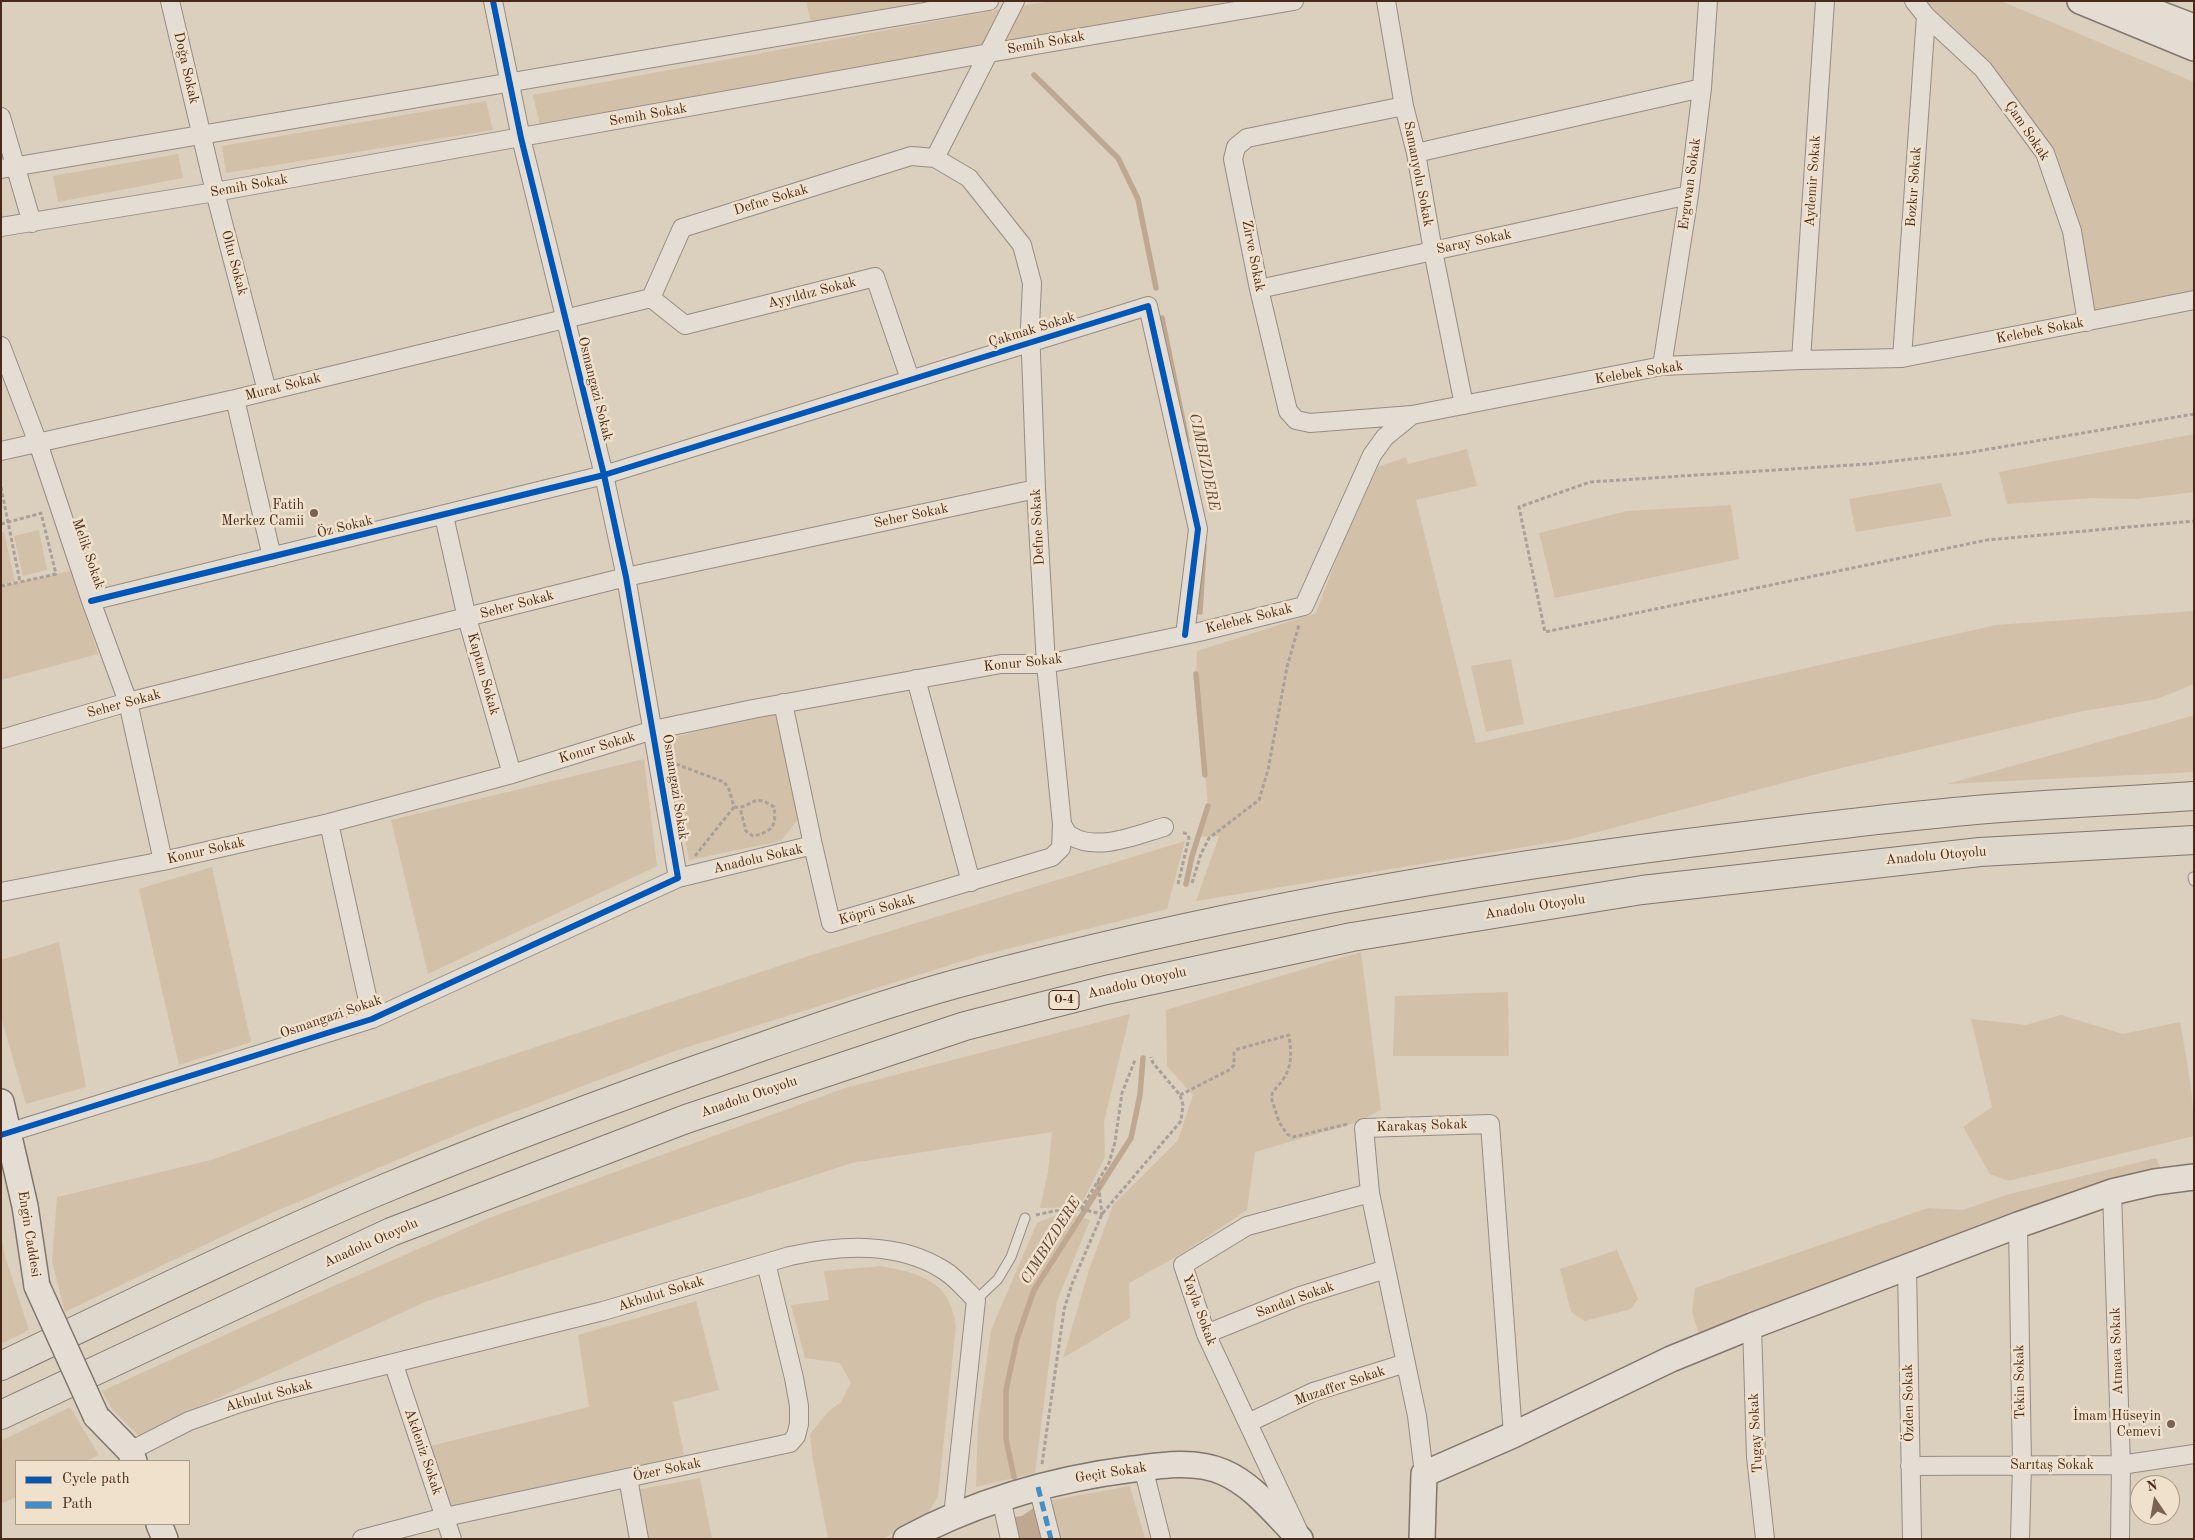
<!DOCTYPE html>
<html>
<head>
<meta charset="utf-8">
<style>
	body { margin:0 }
	#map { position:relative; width:2195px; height:1540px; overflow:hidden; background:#dbcfbe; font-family:"Old Standard TT",serif }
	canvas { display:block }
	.frame { position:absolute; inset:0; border:2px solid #48291a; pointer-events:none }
	.legend { position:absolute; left:15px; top:1460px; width:175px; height:65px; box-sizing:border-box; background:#f0e1cc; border:1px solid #ad9785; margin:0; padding:6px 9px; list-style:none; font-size:15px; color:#48291a }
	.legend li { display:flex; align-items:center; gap:10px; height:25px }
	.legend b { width:25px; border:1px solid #ad9785 }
	.north { position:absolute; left:2130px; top:1475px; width:50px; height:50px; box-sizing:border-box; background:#f0e1cc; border:1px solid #ad9785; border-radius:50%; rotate:348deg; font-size:14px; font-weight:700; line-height:20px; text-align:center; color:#48291a }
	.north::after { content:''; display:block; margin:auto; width:18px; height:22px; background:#7b6353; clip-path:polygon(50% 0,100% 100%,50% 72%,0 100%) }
</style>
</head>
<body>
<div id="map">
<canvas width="2195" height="1540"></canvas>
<div class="frame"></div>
<ul class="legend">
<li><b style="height:6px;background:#0057b8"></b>Cycle path</li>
<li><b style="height:6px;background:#418fc9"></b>Path</li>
</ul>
<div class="north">N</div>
</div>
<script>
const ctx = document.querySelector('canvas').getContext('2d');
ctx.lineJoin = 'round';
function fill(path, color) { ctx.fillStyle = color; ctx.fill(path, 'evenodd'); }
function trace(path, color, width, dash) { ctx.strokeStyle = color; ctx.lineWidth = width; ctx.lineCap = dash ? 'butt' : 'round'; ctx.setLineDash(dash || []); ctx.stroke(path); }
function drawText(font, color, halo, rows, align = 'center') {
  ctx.font = font + ' "Old Standard TT",serif'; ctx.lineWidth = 5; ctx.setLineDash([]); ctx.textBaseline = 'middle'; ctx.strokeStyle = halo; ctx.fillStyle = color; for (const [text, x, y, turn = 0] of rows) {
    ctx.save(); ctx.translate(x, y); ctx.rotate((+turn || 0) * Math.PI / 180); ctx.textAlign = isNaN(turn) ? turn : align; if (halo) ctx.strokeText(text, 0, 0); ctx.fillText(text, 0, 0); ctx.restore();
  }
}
const green = new Path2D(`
	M806,1H989L813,31Z
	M1051,1H1247L1005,43L1023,6Z
	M1914,1H2001L2194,82V300L2087,322L2045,153Z
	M1002,9L985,47L540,126L533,95Z
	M486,101L493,130L226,173L222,146Z
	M178,154L183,178L58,202L53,176Z
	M2194,434V492L2138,499L2092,498L2007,504L1999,472Z
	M1467,449L1477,486L1416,500L1476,743L1996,625L2194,611V684L2157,699L2078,712L1821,773L1567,840L1196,901L1219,836L1198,837L1208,808L1196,674L1197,651L1316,613L1341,547L1378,467L1406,457L1408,464Z
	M1941,483L1952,516L1856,532L1849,499Z
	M1731,505L1739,559L1555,598L1539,533L1627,511Z
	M39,530L47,570L23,576L14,536Z
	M4,532L15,581L1,585V533Z
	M71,571L98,654L1,680V586Z
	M1511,659L1524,724L1486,732L1471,666Z
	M777,711L799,818L781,841L689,860L667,739Z
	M2194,715V772L1947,784L2164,724Z
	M644,759L657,866L428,974L391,820Z
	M1185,841L1167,909L979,956L675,1051L475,1127L267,1215L65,1312L52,1262L57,1197L211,1160L425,1084L818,953Z
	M212,867L251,1042L179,1065L139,889Z
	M59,942L86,1087L26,1104L1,1017V960Z
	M1361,952L1381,1110L1358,1122L1255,1152L1247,1210L1181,1254L1129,1283L1130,1318L1063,1358L1089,1270L1113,1205L1178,1140L1193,1095L1167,1066L1166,1010Z
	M1508,992L1509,1056H1393L1395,996Z
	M1130,1014L1104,1122L1105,1157L1080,1207L1040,1208L1048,1172L1052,1132L852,1163L427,1301L138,1435L112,1409L102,1391L295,1303L489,1218L845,1088Z
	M2061,1015L2123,1034L2180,1022C2187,1061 2194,1097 2194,1136L2008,1181L1990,1174L1963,1127L1992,1107L1971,1019L2026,1025Z
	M2156,1158L2161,1169L1700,1338L1692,1312L1695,1288L1928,1208L1963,1210L2006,1195Z
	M1064,1212L1090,1220L1057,1301L1035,1473L976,1487L978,1423L991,1330L1037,1223Z
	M1,1235L5,1256L29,1330L1,1344Z
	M1617,1250L1638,1299L1631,1309L1585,1321L1571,1312L1560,1269Z
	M881,1266C906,1271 938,1276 949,1302C953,1310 954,1318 956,1326L938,1496L928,1513L883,1539H828L812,1454L810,1434L828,1412L841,1402L851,1383L840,1363L805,1358L791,1305L829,1300L824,1271Z
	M696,1301L719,1390L673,1402L684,1455L448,1508L430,1446L589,1407L578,1335Z
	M70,1407L99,1455L87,1461H16V1497L1,1504V1441Z
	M700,1478L712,1539H646L637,1490Z
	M1130,1486L1145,1539H1051L1042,1502Z`);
const water = new Path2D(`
	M1042,1502L1051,1539H1010L1005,1518L1022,1516Z`);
const stream = new Path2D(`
	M1034,75L1118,158L1138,199L1156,288
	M1162,318L1187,441
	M1200,612L1204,546
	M1196,674L1205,775
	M1186,884L1192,856L1208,806
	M1014,1477L1006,1439V1390L1017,1339L1034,1290L1131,1138L1140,1095L1143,1058`);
const path = new Path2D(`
	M2194,414L1966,453L1868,464L1590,482L1519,507L1545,632L1987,540L2194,521
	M1,487L20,582L56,574L41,513
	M1,524L42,513
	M1,586L20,582
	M676,764L724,782L729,789L734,807
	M734,807C752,810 751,791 774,807C777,827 771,832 753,836L746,831L740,808
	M695,856L734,807
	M1192,883L1201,854L1209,838L1259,800L1268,770L1287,667L1299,625
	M1178,884L1189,838L1187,834L1181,832
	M1180,1095L1231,1069L1234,1065V1053L1238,1049L1289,1035C1291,1051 1293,1063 1284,1078C1280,1085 1273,1089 1271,1097L1279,1122L1287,1134L1293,1137L1348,1124
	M1081,1209L1102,1214L1098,1181
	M1036,1215L1054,1211L1081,1209L1109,1163L1115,1142L1122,1093L1135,1060
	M1042,1464L1064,1310L1072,1284L1102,1214L1181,1121L1183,1105L1180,1095L1153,1063L1151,1057`);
const lane = new Path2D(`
	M2193,877L2194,881
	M976,1300L998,1279L1011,1257L1025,1218`);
const street = new Path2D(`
	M170,1L215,192L267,391
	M1386,1L1404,106L1416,153L1433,251L1464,405
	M1914,1L1926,16L1983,69L2045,153L2072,231L2087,322
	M1404,106L1247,138L1236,147L1233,159L1259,289L1288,411L1296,420L1310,423L1412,415L1662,366L1801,360L1902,358L2194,300
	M1,117L32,223
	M1416,153L1702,88
	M935,158L1015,1
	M1,169L989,1
	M1,227L215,192L989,53L1294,1
	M1259,289L1689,195
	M651,298L682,228L911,156L935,158L969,178L1022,245L1032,283L1030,327L1036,489L1046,664L1062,824C1064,828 1067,834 1071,836C1098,852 1136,835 1164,827
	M651,298L685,325L875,277L910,379
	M1,346L38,443L91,601L128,702L163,861
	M1902,358L1926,16
	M1801,360L1825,1
	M1662,366L1689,195L1702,88L1708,1
	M235,399L272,557
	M1,451L235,399L651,298
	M444,516L467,618L512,774
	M91,601L604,475L1148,306L1198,529L1185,635
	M916,679L971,882
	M1,739L128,702L626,577L1036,489
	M329,823L372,1019
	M813,845L831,923L1052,857L1061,848L1062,824
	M678,878L813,845L783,703
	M1,892L163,861L329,823L512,774L653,730L753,709L1001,664H1046L1199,632L1304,606L1372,455L1385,437L1412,415
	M1,1135L372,1019L678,878L626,577L604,475L521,138L493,1
	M2112,1192L2121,1465L2120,1539
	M2018,1225L2022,1465L2020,1539
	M1907,1267L1912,1539
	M1752,1326L1756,1457L1765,1539
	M1206,1334L1300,1296L1386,1269
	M394,1365L452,1539
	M1248,1423L1313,1392L1406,1363
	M130,1451L189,1421L234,1405L277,1392L603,1311L790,1256C841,1245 899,1241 945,1271C956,1278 966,1290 976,1300L953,1516
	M1910,1466L2121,1465L2194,1454
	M1143,1467L1161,1539
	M1424,1474L1417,1416L1370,1193L1364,1128L1490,1124L1513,1435
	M628,1478L639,1539
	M1038,1487L1051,1539
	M1001,1498L1010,1539
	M1298,1530L1206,1334L1183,1265L1247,1226L1370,1193
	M362,1539L445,1517L790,1443L796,1436L799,1424V1406L794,1378L766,1263`);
const secondary = new Path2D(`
	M2080,1L2194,48
	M2126,1L2194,27
	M1,1102L25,1206L37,1286
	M96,1416L130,1451L134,1461
	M159,1524L165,1539
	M906,1539C977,1501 1054,1479 1133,1469C1162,1465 1196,1460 1223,1472C1254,1485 1277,1516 1300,1539
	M1422,1539L1424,1474L1513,1435L1671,1359L1752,1326L2018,1225L2112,1192L2155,1182L2194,1177`);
const highway = new Path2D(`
	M1,1366C125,1307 249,1246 376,1192C496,1142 618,1097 741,1054C813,1029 886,1003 959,983C1214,914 1475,868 1737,837C1816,827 1896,817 1976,810C2048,804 2121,801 2194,796
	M1,1415L391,1232L686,1119L965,1026L1106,990L1352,937L1642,890L1980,852L2194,840`);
const secondaryBridge = new Path2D(`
	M37,1286L96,1416`);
const quiet = new Path2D(`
	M1038,1487L1051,1539`);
const cycleway = new Path2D(`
	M91,601L604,475L1148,306L1198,529L1185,635
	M1,1135L372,1019L678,878L626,577L604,475L521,138L493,1`);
const markers = [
	[314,513,5,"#7b6353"],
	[2171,1424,5,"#7b6353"]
];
const shields = [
	[1064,1000,30]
];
const shieldNames = [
	["O-4",1064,1000]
];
const streetNames = [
	["Semih Sokak",1046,43,-10],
	["Doğa Sokak",186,68,77],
	["Semih Sokak",648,115,-10],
	["Çam Sokak",2027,131,56],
	["Samanyolu Sokak",1418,174,79],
	["Aydemir Sokak",1813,181,-86],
	["Erguvan Sokak",1690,184,-82],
	["Semih Sokak",249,186,-10],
	["Bozkır Sokak",1914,187,-86],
	["Defne Sokak",771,200,-17],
	["Saray Sokak",1474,242,-12],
	["Zirve Sokak",1253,256,79],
	["Oltu Sokak",234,263,75],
	["Ayyıldız Sokak",812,293,-14],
	["Çakmak Sokak",1032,330,-17],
	["Kelebek Sokak",2040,331,-11],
	["Kelebek Sokak",1639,373,-9],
	["Murat Sokak",283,387,-14],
	["Osmangazi Sokak",595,389,76],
	["Seher Sokak",911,516,-12],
	["Öz Sokak",345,527,-14],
	["Defne Sokak",1038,527,-93],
	["Melik Sokak",88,554,71],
	["Seher Sokak",517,605,-15],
	["Kelebek Sokak",1249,619,-14],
	["Konur Sokak",1023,663,-6],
	["Kaptan Sokak",483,674,74],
	["Seher Sokak",124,704,-15],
	["Konur Sokak",597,748,-17],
	["Osmangazi Sokak",675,787,81],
	["Konur Sokak",206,851,-13],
	["Anadolu Otoyolu",1936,856,-5],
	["Anadolu Sokak",758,859,-13],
	["Anadolu Otoyolu",1535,907,-9],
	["Köprü Sokak",877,910,-16],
	["Anadolu Otoyolu",1137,983,-13],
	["Osmangazi Sokak",331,1017,-19],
	["Anadolu Otoyolu",749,1097,-19],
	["Karakaş Sokak",1422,1126,-2],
	["Engin Caddesi",29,1234,81],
	["Anadolu Otoyolu",371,1243,-24],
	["Akbulut Sokak",661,1294,-17],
	["Sandal Sokak",1295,1300,-20],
	["Yayla Sokak",1199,1310,70],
	["Atmaca Sokak",2117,1351,-92],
	["Tekin Sokak",2020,1382,-91],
	["Muzaffer Sokak",1340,1386,-19],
	["Akbulut Sokak",269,1396,-15],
	["Özden Sokak",1909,1403,-91],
	["Tugay Sokak",1756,1433,-93],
	["Akdeniz Sokak",423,1452,71],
	["Sarıtaş Sokak",2052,1465],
	["Özer Sokak",667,1470,-12],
	["Geçit Sokak",1111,1473,-9]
];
const poiNames = [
	["Fatih",304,505],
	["Merkez Camii",304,521],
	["İmam Hüseyin",2161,1416],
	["Cemevi",2161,1432]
];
const waterNames = [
	["CIMBIZDERE",1204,462,78],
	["CIMBIZDERE",1051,1241,-58]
];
fill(green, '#d3c0a9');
fill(water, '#bea891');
trace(stream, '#bea891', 5.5);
trace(lane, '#978c82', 11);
trace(street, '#978c82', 20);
trace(secondary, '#82766c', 28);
trace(highway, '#82766c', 30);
trace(path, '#a9a099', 3, [4, 2.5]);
trace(lane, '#e3ddd4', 9);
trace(street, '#e3ddd4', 18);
trace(secondary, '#e3ddd4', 25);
trace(highway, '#ded7cc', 28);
trace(secondaryBridge, '#82766c', 28, []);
trace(secondaryBridge, '#e3ddd4', 25);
trace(quiet, '#418fc9', 5, [10, 5]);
trace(cycleway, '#0057b8', 6);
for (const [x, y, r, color] of markers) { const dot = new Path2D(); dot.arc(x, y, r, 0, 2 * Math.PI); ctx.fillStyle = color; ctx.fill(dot); trace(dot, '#f0e1cc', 2); }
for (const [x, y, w] of shields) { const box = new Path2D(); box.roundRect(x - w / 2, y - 9.5, w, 19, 4); ctx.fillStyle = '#f0e1cc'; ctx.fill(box); trace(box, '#48291a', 1); }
drawText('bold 12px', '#48291a', null, shieldNames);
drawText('14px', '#48291a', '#f0e1cc', streetNames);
drawText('14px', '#48291a', '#f0e1cc', poiNames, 'right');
drawText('italic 15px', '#624533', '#f0e1cc', waterNames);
</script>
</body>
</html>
